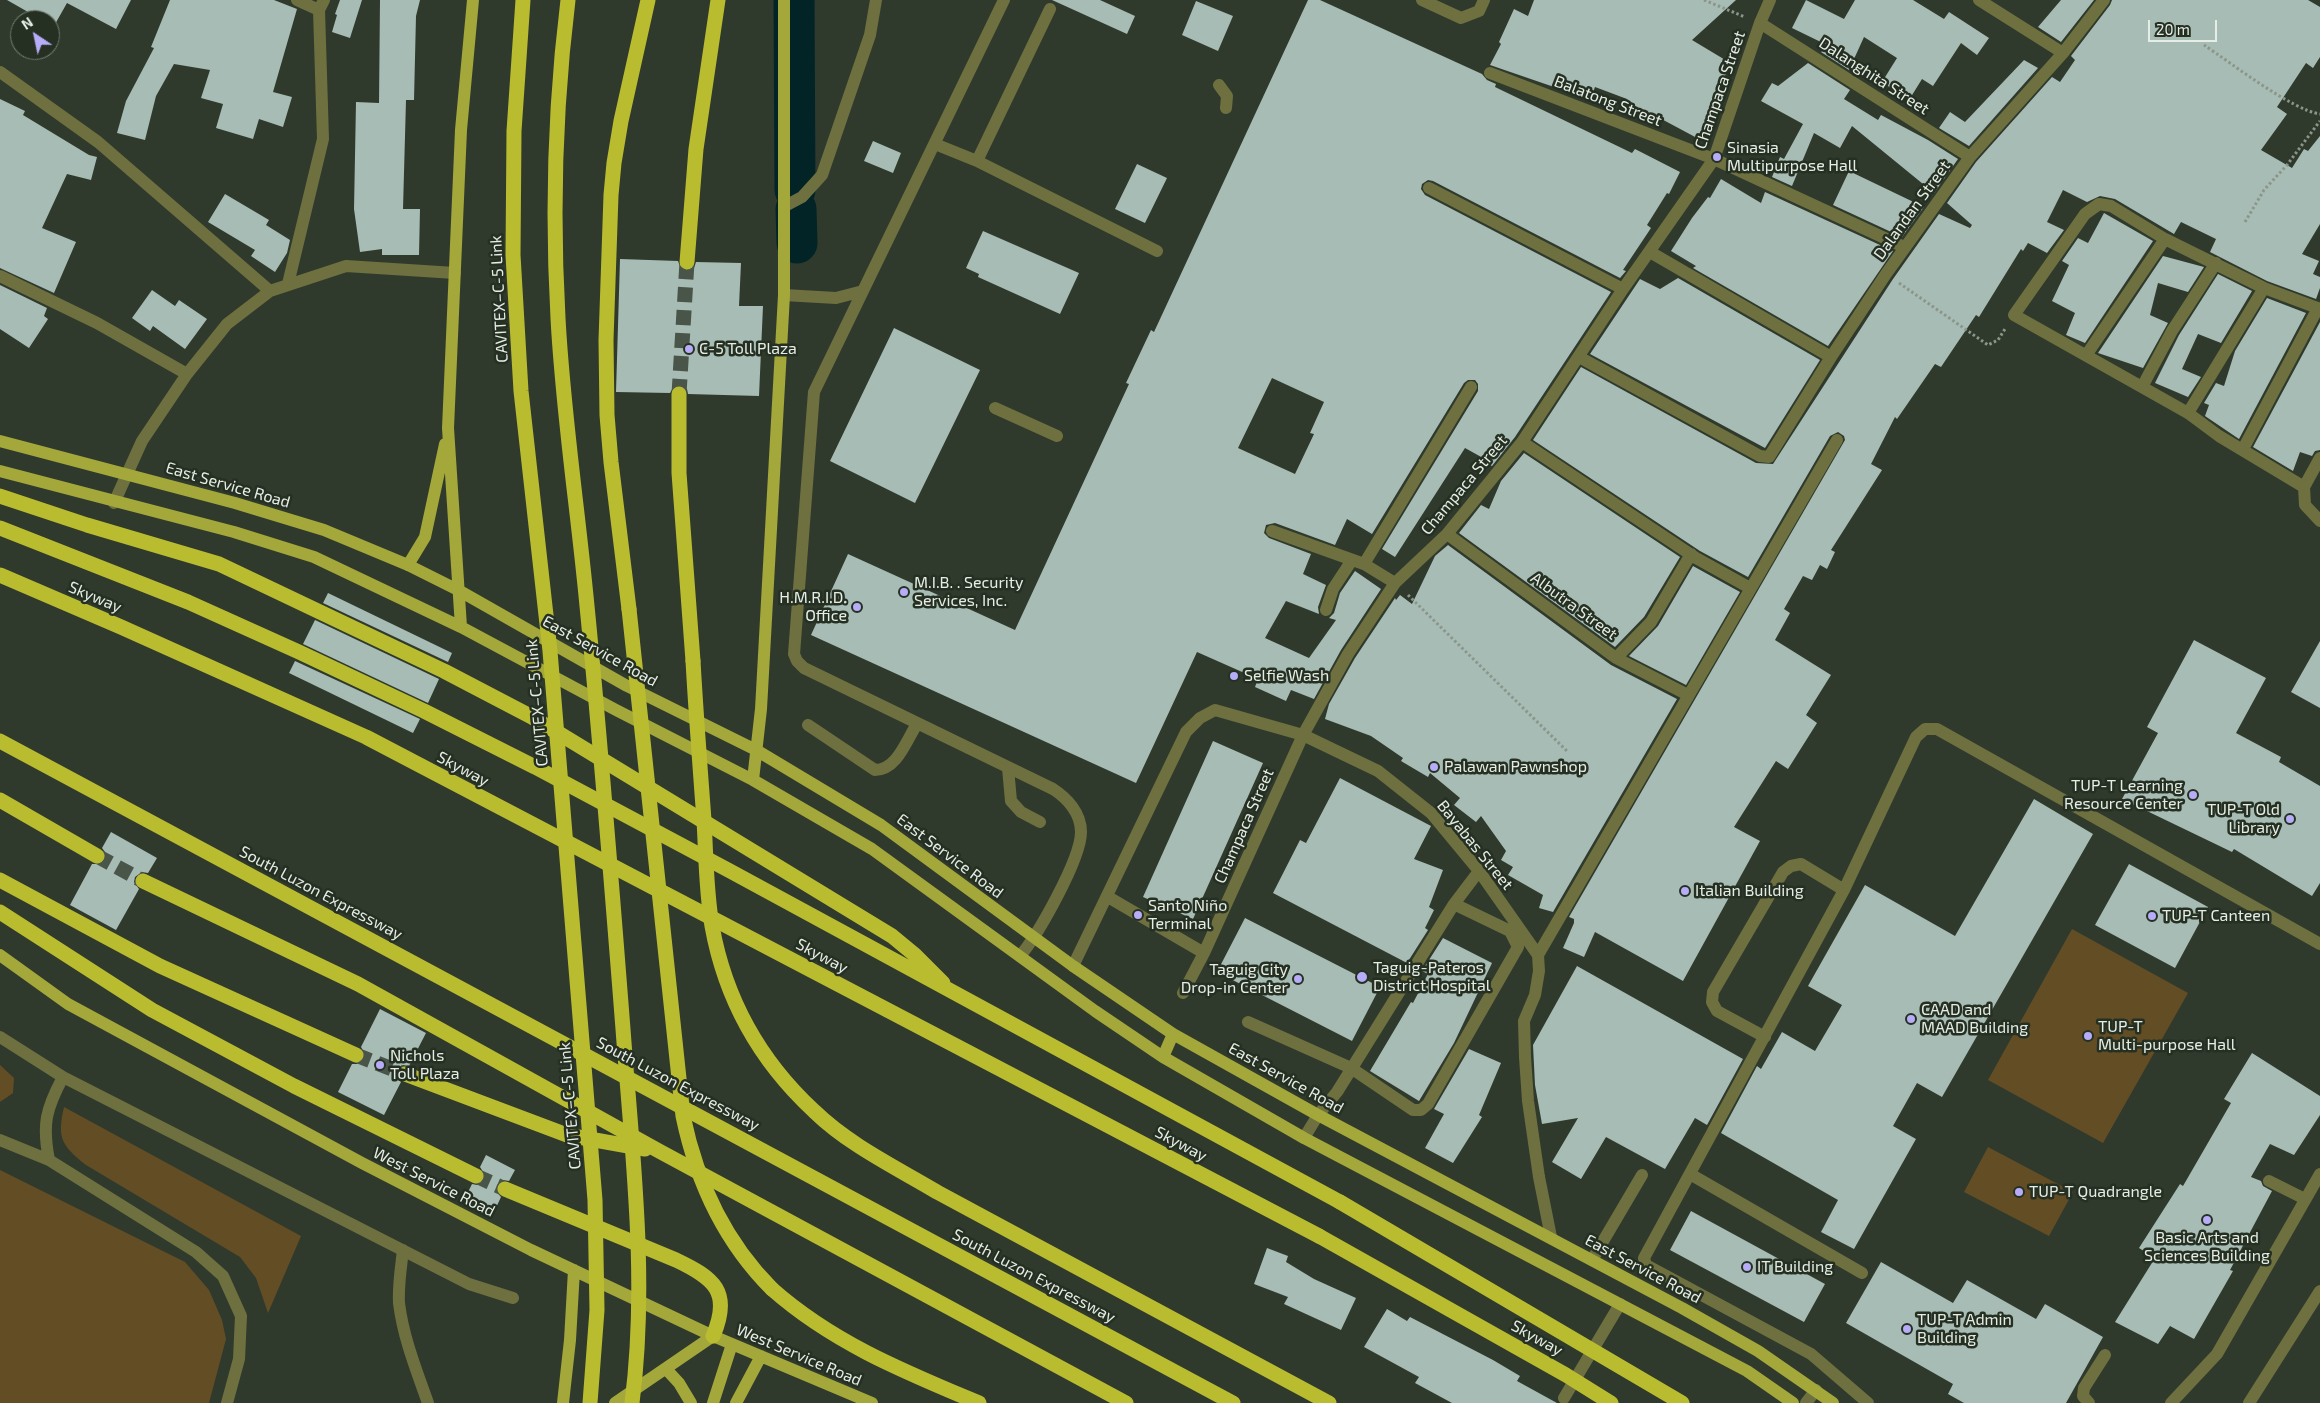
<!DOCTYPE html>
<html>
<head>
<meta charset="utf-8">
<style>
	body { margin:0 }
	#map { position:relative; width:2320px; height:1403px; overflow:hidden; background:#2f3a2d; font-family:"Exo 2",sans-serif }
	canvas { display:block }
	.north { position:absolute; left:10px; top:10px; width:50px; height:50px; box-sizing:border-box; background:#253023; border:1px solid #727c71; border-radius:50%; rotate:326deg; font-size:14px; font-weight:700; line-height:20px; text-align:center; color:#e6ede5 }
	.north::after { content:''; display:block; margin:auto; width:18px; height:22px; background:#b6acf8; clip-path:polygon(50% 0,100% 100%,50% 72%,0 100%) }
	.scale { position:absolute; left:2148px; top:20px; width:69px; height:22px; box-sizing:border-box; border:2px solid #e6ede5; border-top:0; padding-left:6px; font-size:15px; line-height:18px; white-space:nowrap; color:#e6ede5; -webkit-text-stroke:4px #253023; paint-order:stroke }
</style>
</head>
<body>
<div id="map">
<canvas width="2320" height="1403"></canvas>
<div class="north">N</div>
<div class="scale">20 m</div>
</div>
<script>
const ctx = document.querySelector('canvas').getContext('2d');
ctx.lineJoin = 'round';
function fill(path, color) { ctx.fillStyle = color; ctx.fill(path, 'evenodd'); }
function trace(path, color, width, dash) { ctx.strokeStyle = color; ctx.lineWidth = width; ctx.lineCap = dash ? 'butt' : 'round'; ctx.setLineDash(dash || []); ctx.stroke(path); }
function drawText(font, color, halo, rows, align = 'center') {
  ctx.font = font + ' "Exo 2",sans-serif'; ctx.lineWidth = 5; ctx.setLineDash([]); ctx.textBaseline = 'middle'; ctx.strokeStyle = halo; ctx.fillStyle = color; for (const [text, x, y, turn = 0] of rows) {
    ctx.save(); ctx.translate(x, y); ctx.rotate((+turn || 0) * Math.PI / 180); ctx.textAlign = isNaN(turn) ? turn : align; if (halo) ctx.strokeText(text, 0, 0); ctx.fillText(text, 0, 0); ctx.restore();
  }
}
const green = new Path2D(`
	M2072,929L2188,993L2103,1143L1988,1080Z
	M0,1065L14,1078L13,1093L0,1102Z
	M64,1107L301,1236L268,1313L256,1278L240,1257L86,1165C61,1145 57,1138 64,1107Z
	M1988,1147L2073,1192L2049,1236L1964,1192Z
	M0,1170L185,1262L209,1290L222,1320L226,1339L209,1403H0Z`);
const river = new Path2D(`
	M794,0L795,190
	M796,209L797,243`);
const building = new Path2D(`
	M7,0H131L116,29L67,3L54,26L50,24V20H42Z
	M170,0H274L297,9L273,92L292,97L283,127L259,119L253,139L216,128L223,104L201,98L210,70L174,64L156,96L145,140L117,133L126,101L154,48L151,47Z
	M340,0H362L350,38L332,32L337,15L335,14Z
	M380,0H420L416,16L414,100H406L403,209H420L419,255H382V249L360,252L354,209L356,102L379,103Z
	M1052,0H1100L1135,16L1127,34Z
	M1308,0H1320L1482,74L1487,80L1496,84L1495,87L1632,153L1635,149L1680,172L1669,194L1667,193L1647,225L1651,228L1623,270L1626,271L1620,278L1433,181L1428,180L1422,184L1421,189L1425,195L1611,292L1515,437L1492,466L1482,461L1483,458L1465,448L1395,557L1382,549L1478,391V384L1475,380H1468L1464,383L1372,534L1347,519L1335,545L1275,523L1266,525L1264,533L1269,538L1311,554L1303,574L1326,585L1318,607L1319,614L1286,601L1265,638L1309,658L1336,620L1329,618L1334,613L1340,593L1355,571L1381,589L1341,650L1314,699L1291,690L1286,701L1255,687L1258,679L1197,652L1136,783L811,635L848,554L1015,630L1129,384L1126,383L1151,330L1154,332ZM1272,378L1324,402L1310,433L1314,434L1295,474L1238,448Z
	M1534,0H1736L1692,40L1732,64L1715,92L1723,95L1713,124L1707,121L1697,138L1654,115L1653,119L1623,110L1627,99L1595,87L1592,95L1588,93L1586,98L1490,65L1501,44L1499,42L1514,9L1528,16Z
	M1806,0L1844,19L1855,0H1913L1944,19L1949,12L1989,38L1977,55L1961,43L1933,86L1922,79L1909,100L1882,82L1897,58L1864,37L1849,70L1821,52L1829,46L1792,28Z
	M2061,0H2094L2061,42L2038,27Z
	M2112,0H2308L2320,7V57L2313,68L2306,63L2277,107L2287,114L2261,150L2292,168L2304,149L2308,151L2320,136V224L2302,254L2319,261L2313,274L2320,277V288L2316,299L2267,281L2210,252L2216,239L2181,222L2174,234L2115,199L2100,196L2087,202L2063,190L2047,222L2064,230L2047,253L2028,243L2023,251L2021,249L1979,317L1976,315L1941,367L1935,364L1897,419L1895,417L1871,464L1882,470L1831,550L1835,552L1827,569L1820,565L1812,580L1803,576L1784,609L1790,613L1775,640L1831,675L1806,715L1817,723L1788,769L1776,761L1734,827L1760,841L1683,981L1595,932L1584,957L1563,948L1574,923V919L1569,917L1845,440L1844,436L1838,432L1830,436L1748,577L1700,551L1533,440L1581,367L1756,463L1773,464L1893,279L1939,214L1970,228L1972,225L1947,203L1976,162L2052,77L2060,82L2075,60L2071,56L2110,5Z
	M1196,1L1233,16L1218,51L1182,35Z
	M2024,60L2038,68L1969,146L1939,128L1950,112L1965,122Z
	M1808,63L1850,90L1844,99L1878,120L1881,115L1928,140L1958,159L1934,193L1852,126L1840,148L1814,133L1792,186L1772,177L1780,157L1784,159L1803,124L1761,101L1772,83L1778,86Z
	M0,99L25,111L23,115L89,155L97,157L91,180L67,174L42,228L76,242L54,293L0,268Z
	M873,141L901,153L893,173L864,161Z
	M1137,164L1167,178L1145,223L1115,209Z
	M1849,171L1924,207L1902,237L1833,205Z
	M1721,179L1761,203L1765,192L1893,251L1828,346L1693,268L1696,266L1671,251L1692,218L1708,197L1710,198Z
	M225,194L269,220L266,225L290,240L287,253L275,272L251,256L255,250L208,222Z
	M2104,213L2153,241L2085,343L2066,335L2075,313L2052,301L2069,265L2062,261L2078,238L2088,243Z
	M983,231L1079,273L1060,314L978,277L979,274L966,268Z
	M2163,256L2204,267L2188,292L2158,283L2150,315L2168,323L2143,368L2098,353Z
	M620,259L678,261L681,269L687,271L694,268L696,262L741,263L739,306H763L759,396L688,394L687,389L679,385L674,386L670,393L616,392Z
	M2218,274L2252,291L2221,343L2198,334L2182,369L2201,377L2188,397L2155,383L2179,335Z
	M1678,278L1820,360L1765,448L1590,354L1640,279L1660,289Z
	M0,285L47,308L44,316L48,319L29,348L0,329Z
	M152,290L175,306L179,300L207,319L185,349L153,326L150,331L132,318Z
	M2267,298L2306,313L2239,439L2205,416L2209,405L2204,403L2216,383L2224,386L2235,351Z
	M2320,322V450L2315,451L2312,456L2300,452L2293,471L2253,447Z
	M894,328L980,370L915,503L830,461Z
	M1524,453L1680,557L1644,617L1615,647L1459,533L1481,505L1489,509L1501,481Z
	M1448,545L1611,665L1677,699L1553,912L1539,908L1543,895L1508,875L1513,867L1501,860L1506,851L1481,816L1476,822L1454,805L1460,798L1430,773L1428,777L1401,761L1403,758L1371,736L1325,719L1329,704L1355,658L1395,598L1396,600L1400,595L1412,604L1435,556Z
	M1693,566L1740,592L1686,685L1629,656L1658,626Z
	M328,593L452,653L448,662L323,603Z
	M315,620L439,679L428,703L303,644Z
	M2194,640L2266,678L2236,733L2281,757L2279,762L2320,786V883L2312,896L2234,849L2232,852L2122,799L2158,733L2147,727Z
	M2320,641V708L2291,692Z
	M295,661L420,719L413,733L289,673Z
	M1213,741L1263,763L1193,919L1143,897Z
	M1340,778L1431,826L1414,859L1443,870L1429,907L1434,910L1425,928L1428,930L1407,963L1273,893L1300,840L1306,843Z
	M2034,799L2093,834L1942,1097L1917,1083L1893,1126L1916,1139L1854,1249L1821,1232L1838,1200L1721,1133L1757,1066L1761,1069L1782,1032L1815,1051L1842,1005L1808,986L1865,885L1955,936Z
	M111,832L157,858L148,873L142,872L135,877L134,882L139,889L116,930L70,905L92,864H101L105,860V852L102,848Z
	M2129,864L2208,907L2175,968L2095,925Z
	M1245,918L1380,987L1352,1041L1217,972Z
	M1443,938L1492,963L1454,1043L1419,1101L1370,1071L1411,1002L1413,1003L1428,974L1422,971Z
	M1577,966L1743,1059L1707,1125L1695,1118L1665,1169L1606,1137L1581,1179L1552,1162L1578,1118L1542,1124L1535,1085L1533,1045Z
	M380,1009L426,1033L409,1066L403,1065L396,1070V1076L401,1082L384,1115L338,1092L352,1064H357L364,1059L365,1054L361,1047Z
	M1469,1049L1501,1063L1479,1115L1482,1117L1453,1163L1425,1148L1444,1114L1434,1109Z
	M2252,1053L2320,1096V1115L2294,1155L2270,1144L2251,1177L2261,1181L2263,1186L2272,1191L2230,1270L2233,1271L2194,1339L2170,1326L2158,1344L2115,1322L2155,1258L2139,1248L2180,1184L2183,1186L2231,1103L2224,1099Z
	M486,1155L515,1170L509,1181L503,1180L497,1185L496,1191L501,1197L494,1212L465,1198L472,1184L477,1185L484,1181L485,1175L480,1167Z
	M1691,1211L1825,1284L1804,1322L1670,1250Z
	M1267,1248L1288,1256L1286,1262L1314,1279L1356,1298L1341,1330L1284,1304L1288,1297L1254,1284Z
	M1881,1262L1953,1303L1967,1280L2036,1319L2045,1304L2103,1337L2066,1403H1964L1948,1394L1953,1384L1846,1323Z
	M1387,1309L1407,1321L1410,1317L1493,1360L1520,1376L1517,1381L1557,1403H1452L1415,1383L1419,1377L1364,1347Z`);
const highwayTunnel = new Path2D(`
	M679,394L687,262
	M97,856L143,881
	M356,1055L405,1074
	M476,1176L505,1189`);
const path = new Path2D(`
	M1704,0L1745,17
	M2204,45C2231,63 2292,110 2320,114
	M2245,222L2264,190L2287,165L2320,121
	M1899,283L1988,345L1998,340L2005,329
	M1408,595L1567,751`);
const minor = new Path2D(`
	M297,0L319,10L324,0
	M1004,0L814,392L794,654L797,661L804,668L1053,789C1067,798 1081,813 1081,832C1081,859 1038,935 1020,956
	M1422,0L1461,18L1479,11L1484,0
	M1979,0L2063,53
	M1050,9L977,161L1157,251
	M1760,23L1970,157
	M0,72L98,142L270,291
	M1490,73L1714,159L1904,247
	M1219,85L1227,96L1226,108
	M935,144L977,161
	M1429,188L1623,289
	M785,206L802,197L822,175L870,35L876,0
	M1650,252L1831,357
	M0,276L97,323L187,374
	M288,284L323,139L319,10
	M784,295L836,298L863,291
	M2320,309L2264,288L2165,239L2111,206L2099,204L2085,214L2014,315L2188,413L2219,436L2304,487L2305,505L2320,521
	M2087,354L2165,239
	M1579,357L1760,456L1769,457L1831,357L1886,274L1970,157L2063,53L2104,0
	M2142,387L2172,331L2216,263
	M995,408L1057,436
	M2188,413L2264,288
	M1522,442L1696,558L1750,588
	M2243,449L2318,308
	M2304,487L2320,458
	M114,503L142,441L187,374L227,324L270,291L346,266L455,273
	M1272,531L1364,564L1395,583
	M1447,534L1616,658L1688,695
	M1364,564L1471,387
	M1326,610L1333,589L1352,560
	M1616,658L1651,622L1691,554
	M808,725L875,770C897,770 906,741 917,724
	M1008,768L1011,801L1021,812L1040,822
	M1108,897L1204,953
	M1538,955L1837,440
	M1073,966L1186,732L1200,718L1215,710L1303,735L1378,771L1431,813L1479,871L1538,955L1539,971L1535,995L1524,1021L1525,1057L1528,1101L1539,1177L1551,1237
	M1183,993L1204,953L1303,735L1348,654L1395,583L1447,534L1522,442L1623,289L1714,159L1760,23L1770,0
	M1248,1022L1351,1068L1413,1110H1421L1428,1104L1518,947L1510,931L1454,904
	M0,1037L63,1077L469,1284L513,1298
	M1765,1037L1717,1011L1712,1002L1713,992L1783,872L1791,866L1801,864L1844,890
	M1304,1138L1318,1115L1337,1092L1454,904L1479,871
	M0,1140L49,1160L196,1252L223,1276L241,1316L239,1359L227,1403
	M49,1160C42,1124 46,1109 63,1077
	M1690,1174L1862,1273
	M2269,1181L2305,1199
	M403,1250C401,1268 398,1285 399,1303C403,1337 417,1372 428,1403
	M1592,1260L1642,1175
	M1564,1398L1620,1304
	M1806,1403L1816,1390
	M1868,1403L1811,1354L1646,1265L1644,1258L1844,890L1916,737L1925,729H1937L2320,944
	M2089,1403L2083,1396L2084,1388L2105,1355
	M2171,1403L2217,1354L2320,1174
	M2249,1403L2320,1291`);
const major = new Path2D(`
	M0,441L235,503L324,530L408,565L458,590L627,686L756,750L881,825L1073,966L1173,1034L1318,1115L1682,1308L1758,1351L1833,1403
	M0,471L234,532L314,557L461,627L616,710L753,780L872,849L1095,1011L1163,1057L1304,1138L1747,1371L1793,1403
	M408,565L425,537L445,444
	M461,627L448,428L461,130L473,0
	M753,780L761,709L784,295V0
	M0,955L68,1004L362,1163L531,1250L713,1336L872,1403
	M1163,1057L1173,1034
	M666,1369L679,1383L691,1403
	M563,1403L570,1340L574,1270
	M615,1403L713,1336
	M713,1403L732,1344
	M736,1403L761,1356`);
const highway = new Path2D(`
	M687,262L696,149L718,0
	M679,394V473L693,661
	M0,496L87,525L219,564L444,671L532,717L892,936L915,955L943,983
	M0,528L188,602L299,652L424,711L535,767L730,871L1340,1202
	M0,575L121,627L366,737L1319,1236
	M629,609L611,462L607,415L606,340L611,195L614,163L621,121L648,0
	M0,741L1233,1403
	M0,800L97,856
	M0,880L160,966L356,1055
	M143,881L358,984L659,1151L1126,1403
	M0,912L152,1010L294,1086L476,1176
	M405,1074L567,1135L645,1149
	M505,1189L676,1260C714,1278 732,1292 713,1336
	M772,1289C833,1343 905,1372 979,1403`);
const highwayBridge = new Path2D(`
	M523,0L514,131L513,255L521,391L550,651L595,1200L597,1310L590,1403
	M568,0C555,105 552,212 558,318C563,414 578,510 587,606C601,747 612,888 623,1029C632,1153 648,1279 632,1403
	M629,609L683,1116C697,1183 724,1241 772,1289
	M693,661C696,714 700,767 704,820C706,855 706,891 712,926C725,998 760,1061 814,1111C849,1145 895,1167 937,1192L1329,1403
	M1340,1202L1682,1403
	M1319,1236L1566,1375L1611,1403`);
const markers = [
	[1717,157,5,"#b6acf8"],
	[689,349,5,"#b6acf8"],
	[904,592,5,"#b6acf8"],
	[857,607,5,"#b6acf8"],
	[1234,676,5,"#b6acf8"],
	[1434,767,5,"#b6acf8"],
	[2193,795,5,"#b6acf8"],
	[2290,819,5,"#b6acf8"],
	[1685,891,5,"#b6acf8"],
	[1138,915,5,"#b6acf8"],
	[2152,916,5,"#b6acf8"],
	[1362,977,6,"#b6acf8"],
	[1298,979,5,"#b6acf8"],
	[1911,1019,5,"#b6acf8"],
	[2088,1036,5,"#b6acf8"],
	[380,1065,5,"#b6acf8"],
	[2019,1192,5,"#b6acf8"],
	[2207,1220,5,"#b6acf8"],
	[1747,1267,5,"#b6acf8"],
	[1907,1329,5,"#b6acf8"]
];
const streetNames = [
	["Dalanghita Street",1874,76,33],
	["Champaca Street",1720,90,-71],
	["Balatong Street",1608,101,21],
	["Dalandan Street",1912,210,-54],
	["CAVITEX–C-5 Link",499,299,-93],
	["East Service Road",228,485,16],
	["Champaca Street",1464,485,-50],
	["Skyway",95,597,23],
	["Albutra Street",1574,606,36],
	["East Service Road",600,651,29],
	["CAVITEX–C-5 Link",537,703,-95],
	["Skyway",463,769,28],
	["Champaca Street",1244,826,-66],
	["Bayabas Street",1475,845,51],
	["East Service Road",950,856,37],
	["South Luzon Expressway",321,893,28],
	["Skyway",822,956,28],
	["East Service Road",1286,1078,29],
	["South Luzon Expressway",678,1084,28],
	["CAVITEX–C-5 Link",570,1106,-95],
	["Skyway",1181,1144,28],
	["West Service Road",434,1182,27],
	["East Service Road",1643,1269,28],
	["South Luzon Expressway",1034,1276,28],
	["Skyway",1537,1338,29],
	["West Service Road",799,1355,23]
];
const poiNames = [
	["Sinasia",1727,148],
	["Multipurpose Hall",1727,166],
	["C-5 Toll Plaza",699,349],
	["M.I.B. . Security",914,583],
	["Services, Inc.",914,601],
	["H.M.R.I.D.",847,598,"right"],
	["Office",847,616,"right"],
	["Selfie Wash",1244,676],
	["Palawan Pawnshop",1444,767],
	["TUP-T Learning",2183,786,"right"],
	["Resource Center",2183,804,"right"],
	["TUP-T Old",2280,810,"right"],
	["Library",2280,828,"right"],
	["Italian Building",1695,891],
	["Santo Niño",1148,906],
	["Terminal",1148,924],
	["TUP-T Canteen",2162,916],
	["Taguig-Pateros",1373,968],
	["District Hospital",1373,986],
	["Taguig City",1288,970,"right"],
	["Drop-in Center",1288,988,"right"],
	["CAAD and",1921,1010],
	["MAAD Building",1921,1028],
	["TUP-T",2098,1027],
	["Multi-purpose Hall",2098,1045],
	["Nichols",390,1056],
	["Toll Plaza",390,1074],
	["TUP-T Quadrangle",2029,1192],
	["Basic Arts and",2207,1238,"center"],
	["Sciences Building",2207,1256,"center"],
	["IT Building",1757,1267],
	["TUP-T Admin",1917,1320],
	["Building",1917,1338]
];
fill(green, '#634d24');
trace(river, '#032426', 41);
fill(building, '#a6bcb4');
trace(highwayTunnel, '#4a5549', 15, [15, 8]);
trace(path, '#8c958a', 3, [2.5, 2.5]);
trace(minor, '#6e703f', 12);
trace(major, '#a4a739', 12);
trace(highway, '#babc30', 15);
trace(highwayBridge, '#babc30', 15);
for (const [x, y, r, color] of markers) { const dot = new Path2D(); dot.arc(x, y, r, 0, 2 * Math.PI); ctx.fillStyle = color; ctx.fill(dot); trace(dot, '#253023', 2); }
drawText('16px', '#e6ede5', '#253023', streetNames);
drawText('16px', '#e6ede5', '#253023', poiNames, 'left');
</script>
</body>
</html>
